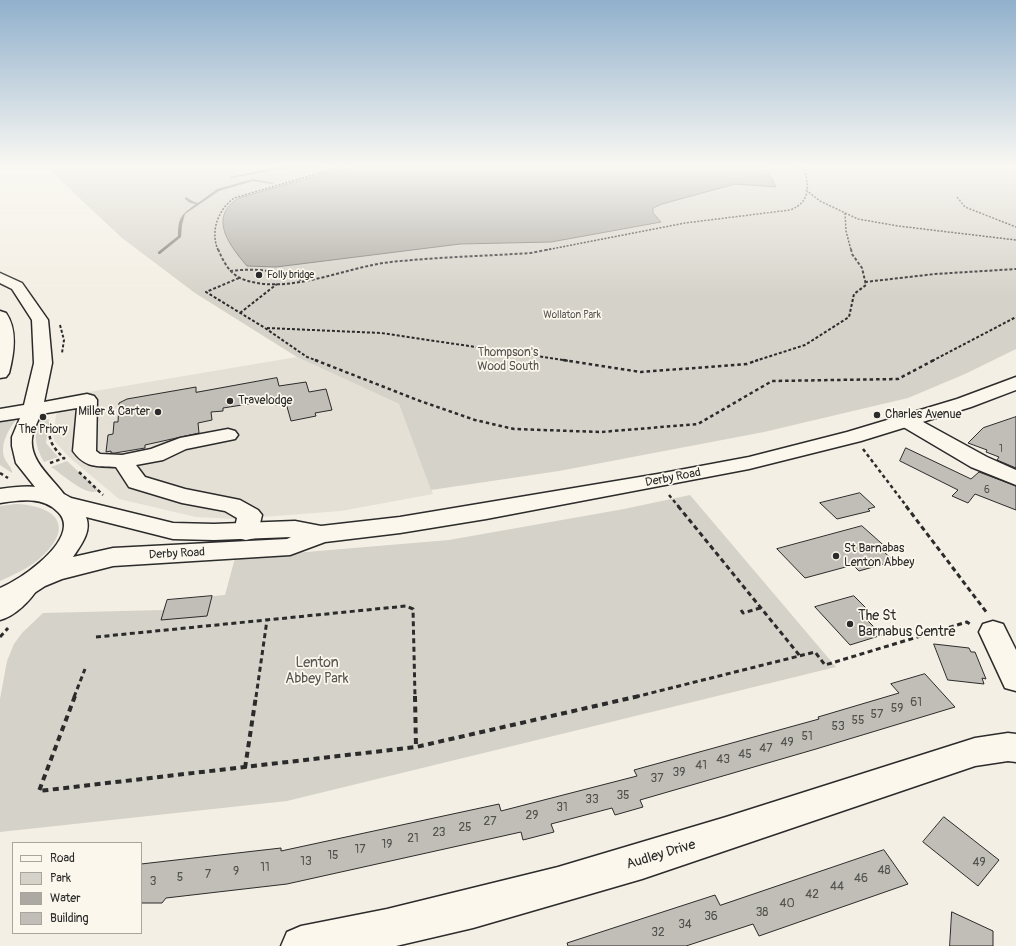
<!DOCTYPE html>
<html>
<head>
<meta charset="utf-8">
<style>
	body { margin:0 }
	#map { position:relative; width:1016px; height:946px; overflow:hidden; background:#f3efe4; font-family:Pangolin,sans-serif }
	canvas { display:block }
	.legend { position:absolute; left:12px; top:842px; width:130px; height:92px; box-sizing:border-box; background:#fbf7ec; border:1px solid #a8a59f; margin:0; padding:5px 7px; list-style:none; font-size:12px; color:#2b2b2b }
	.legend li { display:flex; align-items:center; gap:8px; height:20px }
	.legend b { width:20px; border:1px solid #a8a59f }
</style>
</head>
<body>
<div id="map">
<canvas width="1016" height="946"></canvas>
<ul class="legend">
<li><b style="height:5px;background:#fbf7ec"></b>Road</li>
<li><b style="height:11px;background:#d5d2c9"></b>Park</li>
<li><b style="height:11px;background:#aca9a2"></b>Water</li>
<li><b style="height:11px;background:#c0beb6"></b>Building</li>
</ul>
</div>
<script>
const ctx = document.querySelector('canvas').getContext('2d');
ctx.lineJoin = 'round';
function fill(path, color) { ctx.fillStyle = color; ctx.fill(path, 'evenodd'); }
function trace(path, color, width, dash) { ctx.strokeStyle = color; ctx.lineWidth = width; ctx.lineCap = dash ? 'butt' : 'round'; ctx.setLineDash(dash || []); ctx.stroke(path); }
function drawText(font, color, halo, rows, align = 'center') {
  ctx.font = font + ' Pangolin,sans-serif'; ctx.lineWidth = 3.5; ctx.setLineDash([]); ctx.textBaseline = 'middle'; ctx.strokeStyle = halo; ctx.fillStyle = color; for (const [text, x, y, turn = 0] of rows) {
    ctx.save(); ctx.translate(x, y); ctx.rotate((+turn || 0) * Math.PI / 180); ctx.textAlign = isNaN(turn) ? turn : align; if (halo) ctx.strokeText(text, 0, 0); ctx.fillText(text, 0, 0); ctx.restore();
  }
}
const built = new Path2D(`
	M297,357L399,404L433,494L341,511L236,519L196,517L119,499L70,458L55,442L53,435L59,397Z`);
const green = new Path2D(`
	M44,165H1016V349L965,374L908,398L764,432L559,471L431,490L399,404L297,357L195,293L122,238Z
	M19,416C10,427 0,442 4,457C6,463 13,468 12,473L0,465V417Z
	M49,419L46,443L58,457L44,462C36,447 33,438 39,421Z
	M67,461L97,489V491C86,497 61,473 51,467Z
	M690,495L836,667L287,801L0,832V699L7,661L14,644L22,633L43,613L163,610L167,600L225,595L235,558L449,540L624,509Z
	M16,504C60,506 75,529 38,560C27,569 13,575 0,581V506Z`);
const water = new Path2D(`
	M381,165H751L769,173L776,187L735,184L662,204L653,208V213L661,222L551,242L460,244L276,267L247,266C230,246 207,217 239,198L342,169Z`);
const stream = new Path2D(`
	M770,165H775L758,168L757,167Z
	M322,166L323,168L279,169L231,178L230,177L279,167Z
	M253,179L274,183L272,184L253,181L219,191L185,214L182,225L181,237L160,254H158V252L178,236C178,217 181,215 196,204L190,203L185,199V197C187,197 193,202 198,203L217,189Z`);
const building = new Path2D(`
	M277,378L279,386L306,382L309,392L326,389L332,410L315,413L316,416L291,421L286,403L275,405L274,400L223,408V411L211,412L212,420L198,423L199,433L145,445V448L115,453H111V451L106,452L108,435L113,434L114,422H118L119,403L127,399L196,387V392Z
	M1016,417V468L997,460L999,457L986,452L987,450L968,443L983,428Z
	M906,448L971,479L979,472L1016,486V510L975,494L968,503L952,496L958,490L900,461Z
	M860,493L875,507L868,509L870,511L837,519L820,503Z
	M862,526L889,550L884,552L894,561L859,571L853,565L805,578L777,549Z
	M212,596L207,616L161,620L167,600Z
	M854,596L868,610L859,612L882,635L850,645L815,607Z
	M934,644L969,648L971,652H975L986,679L982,678L984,684L948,680Z
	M925,674L955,707L816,749L640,800L643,807L615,815L612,808L551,824L554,832L523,840L521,832L287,884L166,898L162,903H141V864L281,848V851L499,804L501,811L637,776L634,770L819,719L818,717L899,693L891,684Z
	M944,817L999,860L978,886L923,842Z
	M884,850L908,884L759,936L753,924L686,946H568L567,943L715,895L720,905Z
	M952,912L993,931V946H950Z`);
const pathFar4 = new Path2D(`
	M788,165L804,169
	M965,165L1016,166
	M806,190L820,201L858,219L898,226L1016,240
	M957,197L965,207L1016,227
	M845,213L846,231L851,250
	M218,250C210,231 218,210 234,198L347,165
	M546,250L685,223L790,210C812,202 809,183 803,165`);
const pathFar3 = new Path2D(`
	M218,249C224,263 230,275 245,280C291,295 345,267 391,262C438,257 485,256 531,253L551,249
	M230,271C255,268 277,270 301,280
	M239,278L206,292L265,328L307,357L318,361
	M865,282L935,274L1016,269
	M240,313L277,284
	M60,325L64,340L62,353
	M267,328L381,333L570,361
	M755,361L805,345L849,317L854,294L866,285L862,268L852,254L851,249
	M932,361L1016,317`);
const pathFar2 = new Path2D(`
	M315,360L420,401L475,420L514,429L601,432L698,424L772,381L898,379L934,360
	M563,360L641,372L747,364L758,360
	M50,423C47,440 53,448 65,459
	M863,449L907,507
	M50,463L64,458
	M79,472L103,495
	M0,473L8,478
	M669,495L679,507`);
const pathFar1 = new Path2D(`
	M678,506L800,656
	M906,506L987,613
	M741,610L743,613L760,608
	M0,637L8,628
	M96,637L406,606L413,609L415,697
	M74,697L85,669
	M256,697L267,620
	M635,697L815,652L825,665L967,622L971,625`);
const path = new Path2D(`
	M75,696L39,791L416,747L639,696
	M415,696L416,747
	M245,768L256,696`);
const minor = new Path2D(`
	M0,273L22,283L48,320L52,363L44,402L87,394L94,396L97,400L96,451L100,454L122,455L151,449L180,438L228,429L235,431L238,435L235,439L186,449L163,460L136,465L145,477L185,489L240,500L258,510L262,515L258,532L255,538L246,540L237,538L234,532L237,518L225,511L182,503L129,487L116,467C96,466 85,468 73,451L77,408L41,414C38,421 33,430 32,438C29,462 54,479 66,497L63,502L55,504L47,502L16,463L12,446V437L20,418L0,421V409L24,405L34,363L32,320L12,289L0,283Z
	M0,311L6,313C18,330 14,354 9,373L6,377L0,378Z
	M907,415L914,417L987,457L1016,470V485L971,467L900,425L897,421L900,417Z
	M993,621L1003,624L1016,650V691L1005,688L979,632L983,624Z
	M1008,733L1016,734V762L1008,761L975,766L642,879L473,928L396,946H281L287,932L301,926L387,909L558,867L726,817L975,738Z`);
const major = new Path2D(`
	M25,579L34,581L38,588C30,601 15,616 0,620V595L16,581Z`);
const highway = new Path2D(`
	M1016,377V390L971,407L861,441L749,469L486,519L400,533L325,542L290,555L113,566L62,579L45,586L25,599L0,608V588C20,580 63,550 64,526C64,520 62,516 58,512C43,496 20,500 0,503V489C24,485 49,484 71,498L173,523L214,524L295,521L321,526L400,517L658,474L749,457L847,432L957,399ZM86,517L173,539L214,540L291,537L287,539L113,548L73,557C81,545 92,531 86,517Z`);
const markers = [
	[259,275,4,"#2b2b2b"],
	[230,401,4,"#2b2b2b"],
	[158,412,4,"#2b2b2b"],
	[877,415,4,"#2b2b2b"],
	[43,417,4,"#2b2b2b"],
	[836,556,4,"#2b2b2b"],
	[850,624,4,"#2b2b2b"]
];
const farPoinames = [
	["Folly bridge",267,275]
];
const farParknames = [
	["Wollaton Park",572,315]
];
const numberNames = [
	["1",1001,449],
	["6",987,490]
];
const parkNames = [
	["Thompson's",508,353],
	["Wood South",508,367]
];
const poiNames = [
	["Travelodge",238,401],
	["Miller & Carter",150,412,"right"],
	["Charles Avenue",885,415],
	["The Priory",43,430,"center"],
	["St Barnabas",844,549],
	["Lenton Abbey",844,563]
];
const streetNames = [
	["Derby Road",673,478,-11],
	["Derby Road",177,554,-3]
];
const nearNumbernames = [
	["61",916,703],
	["59",897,709],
	["57",877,715],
	["55",858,721],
	["53",838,727],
	["51",807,737],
	["49",787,743],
	["47",766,749],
	["45",745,755],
	["43",723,760],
	["41",701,766],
	["39",679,773],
	["37",657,779],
	["35",623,796],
	["33",592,800],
	["31",562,808],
	["29",532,816],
	["27",490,822],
	["25",465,828],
	["23",439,833],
	["21",413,839],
	["19",387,845],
	["17",360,850],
	["15",333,856],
	["13",306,862],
	["49",979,863],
	["11",265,868],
	["48",884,871],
	["9",236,872],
	["7",208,875],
	["5",180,878],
	["46",861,879],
	["3",153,882],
	["44",837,887],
	["42",812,895],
	["40",787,904],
	["38",762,913],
	["36",711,917],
	["34",685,925],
	["32",658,933]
];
const nearPoinames = [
	["The St",858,616],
	["Barnabus Centre",858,632]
];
const nearParknames = [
	["Lenton",317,663],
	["Abbey Park",317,679]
];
const nearStreetnames = [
	["Audley Drive",661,855,-17]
];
fill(built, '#e4e0d6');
fill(green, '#d5d2c9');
fill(water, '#aca9a2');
trace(water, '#787772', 1);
fill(stream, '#787772');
fill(building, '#c0beb6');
trace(building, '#2b2b2b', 1);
trace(minor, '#2b2b2b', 3);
trace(major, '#2b2b2b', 3);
trace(highway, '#2b2b2b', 3);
trace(pathFar4, '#2b2b2b', 1.5, [2, 1.5]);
trace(pathFar3, '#2b2b2b', 2, [3, 2]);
trace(pathFar2, '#2b2b2b', 2.5, [3.5, 3]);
trace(pathFar1, '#2b2b2b', 3, [5, 3.5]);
trace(path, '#2b2b2b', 4, [6, 4.5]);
fill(minor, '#fbf7ec');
fill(major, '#fbf7ec');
fill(highway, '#fbf7ec');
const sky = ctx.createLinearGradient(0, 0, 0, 297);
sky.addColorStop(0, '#90b0cc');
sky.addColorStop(0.56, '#faf8f3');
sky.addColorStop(1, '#faf8f300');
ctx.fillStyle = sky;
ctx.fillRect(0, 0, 1016, 297);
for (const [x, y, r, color] of markers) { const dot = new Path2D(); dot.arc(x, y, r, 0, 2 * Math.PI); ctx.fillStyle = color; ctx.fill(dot); trace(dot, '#fbf7ec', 1.5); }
drawText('10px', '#2b2b2b', '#fbf7ec', farPoinames, 'left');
drawText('10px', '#565552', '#fbf7ec', farParknames);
drawText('10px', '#50504e', null, numberNames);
drawText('12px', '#565552', '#fbf7ec', parkNames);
drawText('12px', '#2b2b2b', '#fbf7ec', poiNames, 'left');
drawText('12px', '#2b2b2b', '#fbf7ec', streetNames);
drawText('12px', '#50504e', null, nearNumbernames);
drawText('14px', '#2b2b2b', '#fbf7ec', nearPoinames, 'left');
drawText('14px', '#565552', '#fbf7ec', nearParknames);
drawText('14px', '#2b2b2b', '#fbf7ec', nearStreetnames);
</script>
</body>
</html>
